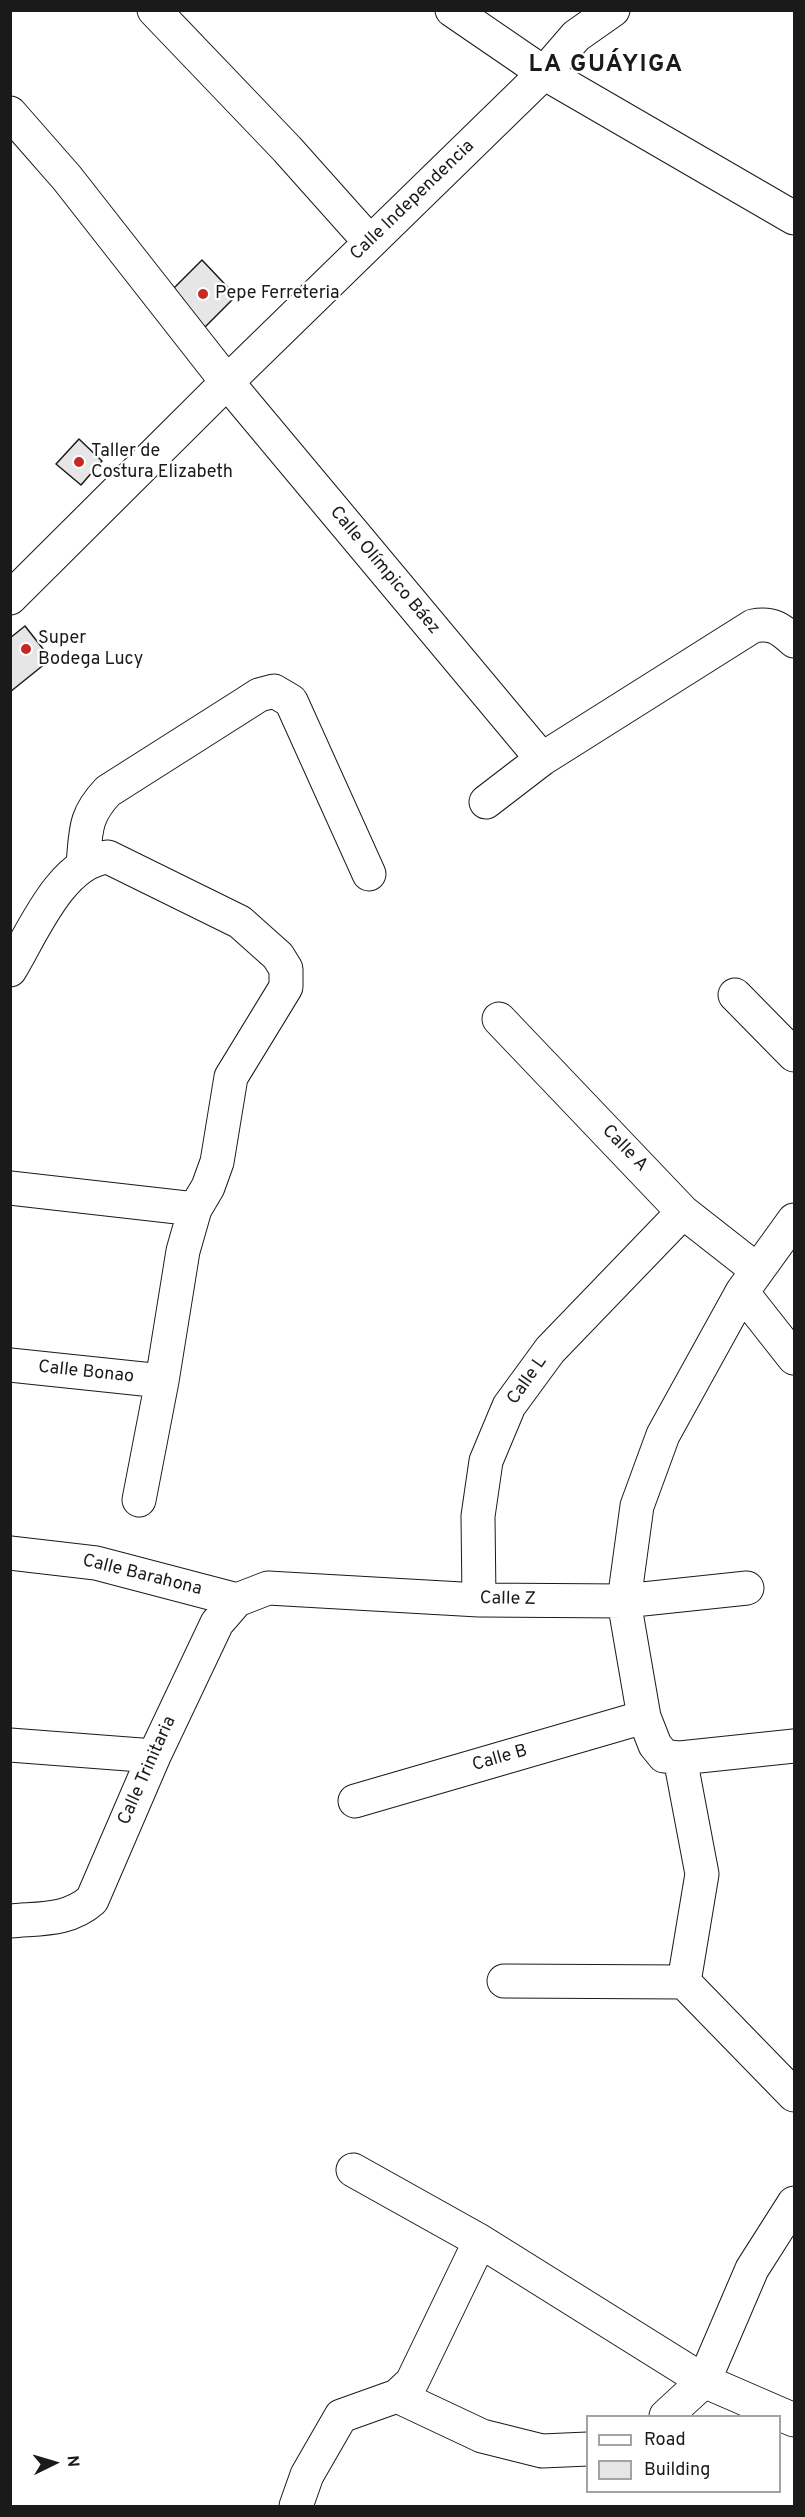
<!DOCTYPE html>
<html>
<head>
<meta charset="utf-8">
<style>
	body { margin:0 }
	#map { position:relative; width:805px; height:2517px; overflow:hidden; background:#fff; font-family:Overpass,sans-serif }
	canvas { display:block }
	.frame { position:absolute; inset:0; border:12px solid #1a1a1a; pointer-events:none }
	.legend { position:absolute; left:586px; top:2415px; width:195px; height:78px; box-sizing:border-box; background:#fff; border:2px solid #a3a3a3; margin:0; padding:8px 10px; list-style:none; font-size:18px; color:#1a1a1a }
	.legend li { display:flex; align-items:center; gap:12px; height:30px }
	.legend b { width:30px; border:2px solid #a3a3a3 }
	.north { position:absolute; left:24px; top:2433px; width:60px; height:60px; -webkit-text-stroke:4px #fff; paint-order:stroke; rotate:85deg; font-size:16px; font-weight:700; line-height:24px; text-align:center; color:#1a1a1a }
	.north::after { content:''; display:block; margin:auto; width:21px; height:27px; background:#1a1a1a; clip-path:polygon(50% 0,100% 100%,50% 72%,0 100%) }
</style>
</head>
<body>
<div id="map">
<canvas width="805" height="2517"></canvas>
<div class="frame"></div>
<ul class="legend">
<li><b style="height:8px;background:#fff"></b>Road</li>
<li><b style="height:16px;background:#e6e6e6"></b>Building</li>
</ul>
<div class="north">N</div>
</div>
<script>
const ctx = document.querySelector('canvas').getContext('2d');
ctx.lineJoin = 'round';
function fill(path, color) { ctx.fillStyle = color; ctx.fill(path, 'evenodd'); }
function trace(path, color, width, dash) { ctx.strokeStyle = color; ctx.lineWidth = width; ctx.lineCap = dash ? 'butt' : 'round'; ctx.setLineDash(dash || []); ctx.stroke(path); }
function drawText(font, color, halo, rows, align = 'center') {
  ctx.font = font + ' Overpass,sans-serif'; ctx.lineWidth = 4.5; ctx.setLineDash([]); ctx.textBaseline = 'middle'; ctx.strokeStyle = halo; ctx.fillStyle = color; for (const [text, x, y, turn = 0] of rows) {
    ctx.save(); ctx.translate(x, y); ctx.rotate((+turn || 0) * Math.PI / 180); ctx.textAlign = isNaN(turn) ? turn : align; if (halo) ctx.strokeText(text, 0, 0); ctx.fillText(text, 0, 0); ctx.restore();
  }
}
const building = new Path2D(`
	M202,260L236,296L205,327L170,292Z
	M79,439L102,461L81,485L56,464Z
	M25,626L51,659L10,692V638Z`);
const minor = new Path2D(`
	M154,10L287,149L370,242
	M10,113L67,178L227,382L542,759
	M10,598L227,382L544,73L576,36L613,10
	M486,802L542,759L753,626C772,622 781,629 794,641
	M83,865C86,831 84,816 108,791L245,704L259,695L274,691L291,701L369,874
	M10,970C32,934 61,861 108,857L240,922L278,956L286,969V987L231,1077L217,1162L208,1187L195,1209L183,1251L162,1381L139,1500
	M735,995L794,1055
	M499,1019L683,1212L757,1270
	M10,1188L195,1209
	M794,1220L742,1292L663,1435L637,1506L624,1601L644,1717L655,1745L664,1756L680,1758L794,1746
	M742,1292L794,1358
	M10,1365L162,1381
	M10,1553L96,1563L237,1600
	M479,1600L478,1516L486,1461L509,1406L550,1350L683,1212
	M10,1745L154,1756
	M680,1758L702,1874L684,1982L794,2095
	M355,1801L644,1717
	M10,1921C41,1918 68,1921 92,1900L154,1756L217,1623L237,1600L268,1588L479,1600L624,1601L747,1588
	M504,1981L684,1982
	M353,2170L480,2241L704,2381L794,2420
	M397,2396L482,2436L542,2451L588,2449
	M666,2416L704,2381L752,2269L794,2203
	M296,2506L307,2475L341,2416L397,2396L412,2382L480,2241`);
const secondary = new Path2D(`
	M452,10L544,73L794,218`);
const markers = [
	[203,294,6,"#c62828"],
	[79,462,6,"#c62828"],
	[26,649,6,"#c62828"]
];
const streetNames = [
	["Calle Independencia",413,201,-44],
	["Calle Olímpico Báez",384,571,50],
	["Calle A",624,1149,46],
	["Calle Bonao",86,1373,6],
	["Calle L",528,1381,-55],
	["Calle Barahona",142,1576,14],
	["Calle Z",508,1600,1],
	["Calle B",500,1759,-16],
	["Calle Trinitaria",148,1771,-66]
];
const poiNames = [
	["Pepe Ferreteria",215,294],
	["Taller de",91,452],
	["Costura Elizabeth",91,473],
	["Super",38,639],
	["Bodega Lucy",38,660]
];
const districtNames = [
	["LA GUÁYIGA",606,66]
];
fill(building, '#e6e6e6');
trace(building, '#1a1a1a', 1.5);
trace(minor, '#1a1a1a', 35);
trace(secondary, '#1a1a1a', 35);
trace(minor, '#fff', 33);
trace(secondary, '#fff', 33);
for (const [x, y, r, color] of markers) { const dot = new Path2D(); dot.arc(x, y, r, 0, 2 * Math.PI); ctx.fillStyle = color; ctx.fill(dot); trace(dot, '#fff', 2); }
drawText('18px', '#1a1a1a', '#fff', streetNames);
drawText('18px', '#1a1a1a', '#fff', poiNames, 'left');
ctx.letterSpacing = '1.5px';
drawText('bold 24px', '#1a1a1a', '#fff', districtNames);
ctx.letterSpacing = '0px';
</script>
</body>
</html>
